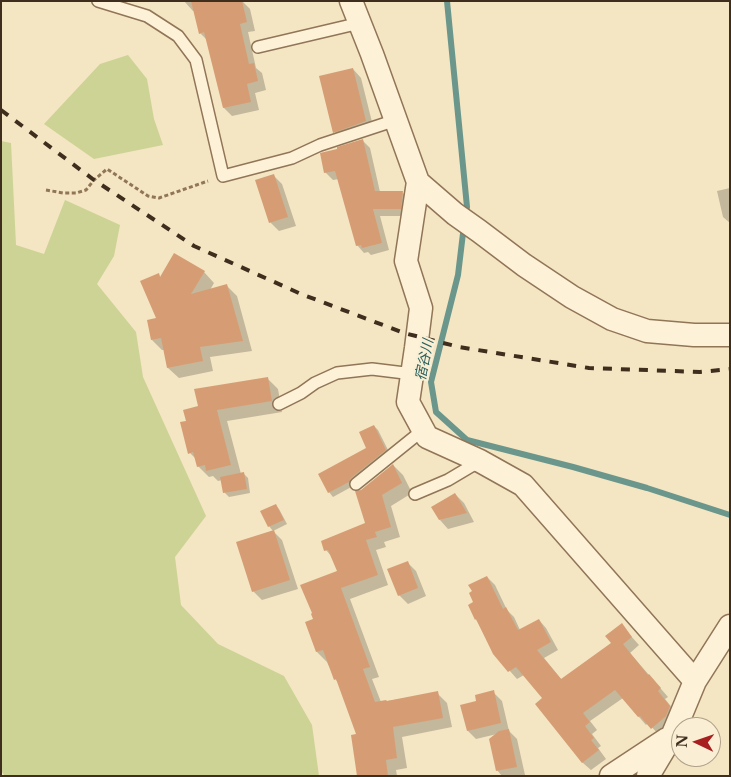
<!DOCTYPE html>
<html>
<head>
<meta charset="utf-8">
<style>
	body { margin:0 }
	#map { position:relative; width:731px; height:777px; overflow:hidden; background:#f4e5c3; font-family:"Libre Baskerville",serif }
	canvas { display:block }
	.frame { position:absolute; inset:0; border:2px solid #3f2d1d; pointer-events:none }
	.north { position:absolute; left:671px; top:717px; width:50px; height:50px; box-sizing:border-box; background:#faefd4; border:1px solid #afa18b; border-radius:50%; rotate:273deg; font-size:14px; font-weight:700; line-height:20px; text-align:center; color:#3f2d1d }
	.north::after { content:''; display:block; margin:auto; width:18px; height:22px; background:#a81f20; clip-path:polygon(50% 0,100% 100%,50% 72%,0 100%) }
</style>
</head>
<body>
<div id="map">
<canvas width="731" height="777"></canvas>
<div class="frame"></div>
<div class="north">N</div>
</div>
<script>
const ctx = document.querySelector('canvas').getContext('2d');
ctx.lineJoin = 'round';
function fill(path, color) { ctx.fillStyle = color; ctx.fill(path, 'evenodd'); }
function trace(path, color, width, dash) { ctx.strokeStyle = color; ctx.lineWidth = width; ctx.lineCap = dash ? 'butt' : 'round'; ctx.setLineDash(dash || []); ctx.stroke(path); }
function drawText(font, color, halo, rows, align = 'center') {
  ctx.font = font + ' "Libre Baskerville","Noto Sans JP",serif'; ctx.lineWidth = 4.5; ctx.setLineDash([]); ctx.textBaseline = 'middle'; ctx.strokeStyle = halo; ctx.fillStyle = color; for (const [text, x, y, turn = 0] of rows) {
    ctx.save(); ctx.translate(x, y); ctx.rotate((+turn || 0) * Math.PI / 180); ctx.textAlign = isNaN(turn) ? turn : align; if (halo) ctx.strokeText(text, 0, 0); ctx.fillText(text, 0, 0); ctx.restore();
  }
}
const green = new Path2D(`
	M128,55L147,79L154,119L163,145L94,159L44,124L100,64Z
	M1,141L11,143L16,245L44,254L65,200L120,225L114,256L97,284L136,332L143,377L206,516L175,557L181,605L218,644L284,676L312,725L319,776H5L1,771Z`);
const shadow = new Path2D(`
	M184,1H242L250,9L255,31L248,32L256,68L262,73L266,90L255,93L259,110L232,116L224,108L208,41L200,33L194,11H193Z
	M353,69L361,78L374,130L343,141L335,132Z
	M362,140L370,148L380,192L403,193L410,200L408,216H380L389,250L371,255L368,252L364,253L357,245L339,179L333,180L325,172L339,149Z
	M273,175L282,184L296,226L279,231L270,222Z
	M730,188V223L723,217L717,191Z
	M204,272L214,283L210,290L226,285L237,296L252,351L210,357L213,371L179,378L168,368L164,350H162L152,340L158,319L159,275L161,278Z
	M267,378L278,389L282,412L227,421L241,474H244L248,478L250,493L229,497L225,493L222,480L218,481L213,476L209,477L198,466L197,460L190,453L187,422L199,407Z
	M374,426L378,430L390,454L353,486L333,497L329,492L319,475L368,448Z
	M393,465L403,475L412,493L391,506L400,537L384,542L386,547L376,550L388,585L350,599L379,677L372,679L381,702L437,693L447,703L452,727L402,737L407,768L396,770L397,776H358V735L338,682L335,679L327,662L317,652L314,620L338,572L332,557L326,550L366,523L361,491Z
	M455,494L464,503L474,522L448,529L440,520Z
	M275,505L279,509L287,524L273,531L269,526Z
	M273,531L282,540L298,589L262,600L253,591Z
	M407,562L416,571L426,596L408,604L399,595Z
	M487,577L495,585L507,610L514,617L520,630L539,620L546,628L558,650L544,658L562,680L612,643L621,625L639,645L630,653L668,697L665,699L678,715L660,736L648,723L646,725L639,717L623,698L590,721L597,730L592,734L601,746L598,748L606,759L591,770L583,763L536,704L543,698L524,675L517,679L494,653L469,606L475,603Z
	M493,692L502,701L509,731L517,739L525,775L502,776L497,770V734L476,739L468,731L477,702Z`);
const stream = new Path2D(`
	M447,1L467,207L465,215
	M464,225L458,275L431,382L436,412L467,440L573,467L647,488L730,515`);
const building = new Path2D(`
	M191,1H242L247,22L240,24L249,64L254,63L258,81L247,84L251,102L223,108L204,32L199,34Z
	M353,68L366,121L333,133L319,76Z
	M363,139L375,191H403L401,209H373L382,243L362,248L361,245L356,246L335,171L324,173L320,153L337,149V147Z
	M274,174L288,217L269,223L255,180Z
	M174,253L205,271L191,294L227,284L243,341L200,347L203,361L167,368L161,338L151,340L147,320L156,318L140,281L159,273L160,277Z
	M268,377L272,401L217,410L231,465L206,471L205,465L197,467L193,452L188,454L180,422L186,421L183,410L198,406L194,389Z
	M374,425L386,450L351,478L349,482L328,493L318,474L366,448L359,432Z
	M393,464L402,483L382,495L391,527L375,532L377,537L366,540L378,575L341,588L370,667L363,669L375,702L386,700L387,701L438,691L443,718L393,727L397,758L386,760L388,776H357L351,735L356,734L336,679L334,680L323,650L316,652L305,622L313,619L311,614L312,613L300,585L337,571L328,550L324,551L321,541L365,523L355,491L361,490Z
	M244,472L247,489L223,493L220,477Z
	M455,493L467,513L439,520L431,507Z
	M276,504L284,520L268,527L260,511Z
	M274,530L290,580L252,592L236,542Z
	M408,561L418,588L398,596L387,569Z
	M487,576L503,609L506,607L518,630L539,619L551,642L537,650L561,679L611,643L605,636L622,623L632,637L623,644L648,675L649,674L661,688L658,691L670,706L666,716L651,729L640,716L638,717L615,690L583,713L590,722L585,726L594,738L591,740L599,750L582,763L535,704L542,698L516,667L508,672L493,654L476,619L475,620L468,605L473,602L469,593L472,591L468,585Z
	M494,690L501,723L467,731L460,705L476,701L475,695Z
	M509,729L517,767L496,771L489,739L499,731Z`);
const path = new Path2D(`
	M46,190L63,193H76L86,190L94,180L107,169L148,196L159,198L208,181`);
const service = new Path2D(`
	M98,1L147,16L178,36L196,60L223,176L292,158L320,145L396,120
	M258,47L360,23
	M279,404L301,393L315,383L337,373L372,369L413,374
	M356,484L423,430
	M415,494L448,480L480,461`);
const minor = new Path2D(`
	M351,1L372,54L418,182L406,261L421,308L416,348L408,402L427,437L480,461L523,485L695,681
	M418,182L455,214L479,231L524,265L572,297L612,319L647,331L694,335H730
	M611,776L667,739
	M648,776L673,734L695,681L730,626`);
const rail = new Path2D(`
	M1,110L94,180L194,246L301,294L404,333L459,347L589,368L700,372L730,369`);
const waterNames = [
	["宿谷川",425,360,-79]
];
fill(green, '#ccd395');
fill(shadow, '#0003');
trace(stream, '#6b968b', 6);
fill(building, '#d69d74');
trace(service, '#917557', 14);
trace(minor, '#917557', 25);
trace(path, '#917557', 3, [4, 2.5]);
trace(service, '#fdf2d8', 11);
trace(minor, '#fdf2d8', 22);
trace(rail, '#3f2d1d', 4, [9, 9]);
drawText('italic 14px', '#2a605d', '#faefd4', waterNames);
</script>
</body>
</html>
